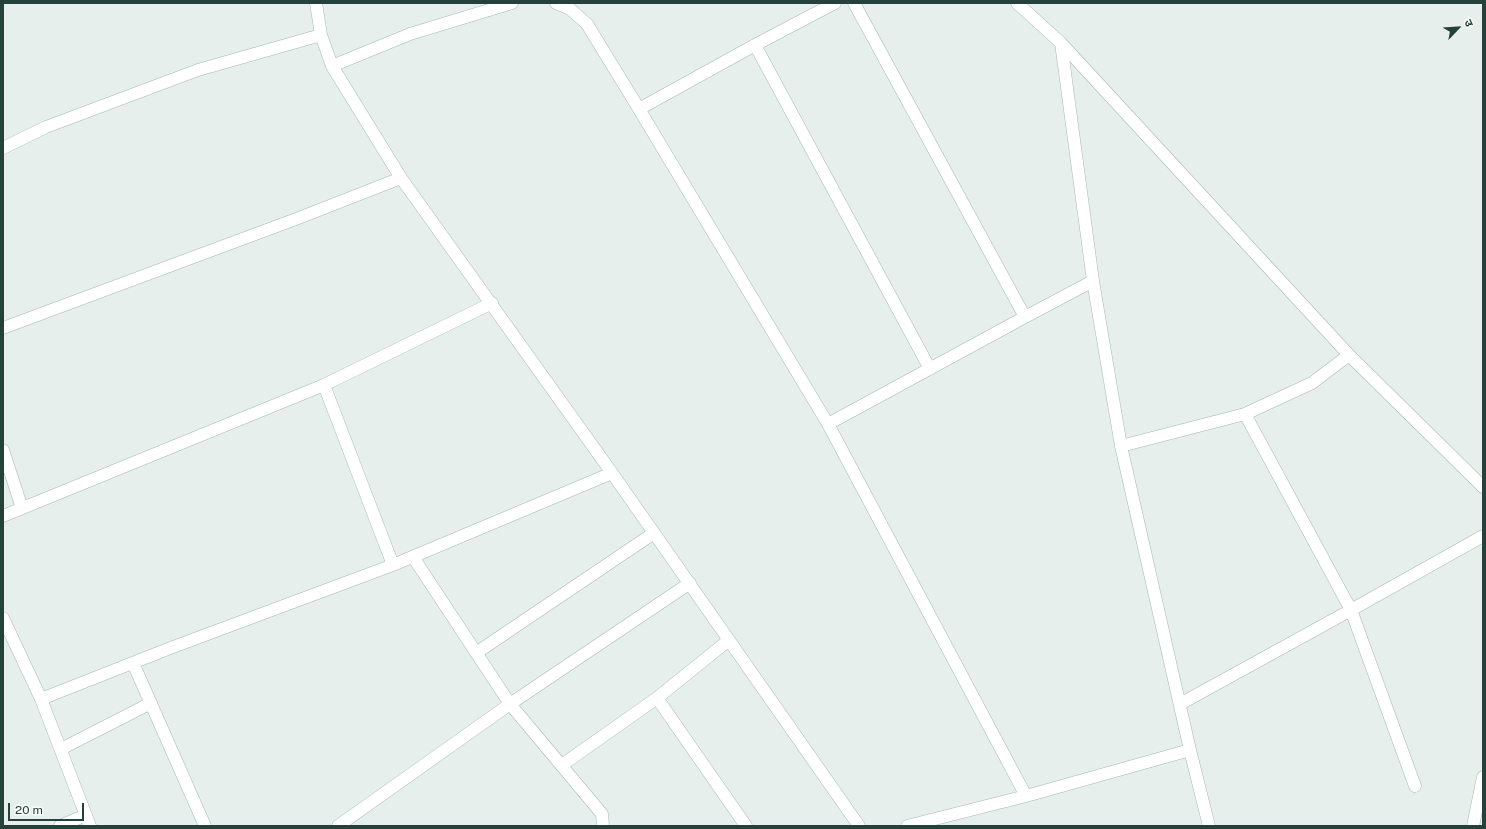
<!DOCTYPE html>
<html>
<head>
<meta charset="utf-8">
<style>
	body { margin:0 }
	#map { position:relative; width:1486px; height:829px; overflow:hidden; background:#e6efeb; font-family:"Public Sans","Noto Sans Devanagari",sans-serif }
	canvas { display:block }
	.frame { position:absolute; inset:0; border:4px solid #24423a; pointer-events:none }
	.north { position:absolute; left:1438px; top:8px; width:40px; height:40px; -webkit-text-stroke:3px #f7fbf9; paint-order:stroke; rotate:65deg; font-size:11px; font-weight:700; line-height:16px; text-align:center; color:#24423a }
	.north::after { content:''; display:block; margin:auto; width:14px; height:18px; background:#24423a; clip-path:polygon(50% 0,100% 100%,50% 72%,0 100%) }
	.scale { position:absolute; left:8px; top:803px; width:76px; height:18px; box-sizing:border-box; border:2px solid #24423a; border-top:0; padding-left:5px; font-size:12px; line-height:14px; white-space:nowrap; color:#24423a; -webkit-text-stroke:3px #f7fbf9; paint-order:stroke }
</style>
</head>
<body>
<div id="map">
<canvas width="1486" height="829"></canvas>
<div class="frame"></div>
<div class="north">उ</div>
<div class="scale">20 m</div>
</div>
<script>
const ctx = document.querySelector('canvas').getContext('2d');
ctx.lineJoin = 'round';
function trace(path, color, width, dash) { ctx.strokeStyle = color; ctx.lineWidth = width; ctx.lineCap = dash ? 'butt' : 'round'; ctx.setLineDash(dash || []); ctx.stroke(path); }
const minor = new Path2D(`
	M316,3L321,35L332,66L401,178L612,473L859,826
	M556,3L570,9L587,24L639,109L828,424L1025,317L1093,281
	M854,3L1025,317
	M1017,3L1061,43L1093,281L1121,446L1190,750L1209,826
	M1061,43L1349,355L1483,487
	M755,45L930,369
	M332,66L410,34L512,3
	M639,109L755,45L835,3
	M3,148L46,127L198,70L321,35
	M3,328L296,219L401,178
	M324,385L393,565
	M1245,414L1351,610L1415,786
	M828,424L1026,796
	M1121,446L1245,414L1312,383L1349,355
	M3,450L22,508
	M3,516L324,385L492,303
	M413,557L510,704L602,814L603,826
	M3,618L41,699L90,826
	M476,653L654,533
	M133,663L205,826
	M657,698L746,826
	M41,699L173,647L393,565L612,473
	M1180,704L1351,610L1483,536
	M61,749L151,703
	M562,765L657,698L729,640
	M60,826L86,815
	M338,826L510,704L690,583
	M907,826L1026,796L1190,750
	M1473,826L1483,777`);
trace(minor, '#a8b8b2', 13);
trace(minor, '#fff', 12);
</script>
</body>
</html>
